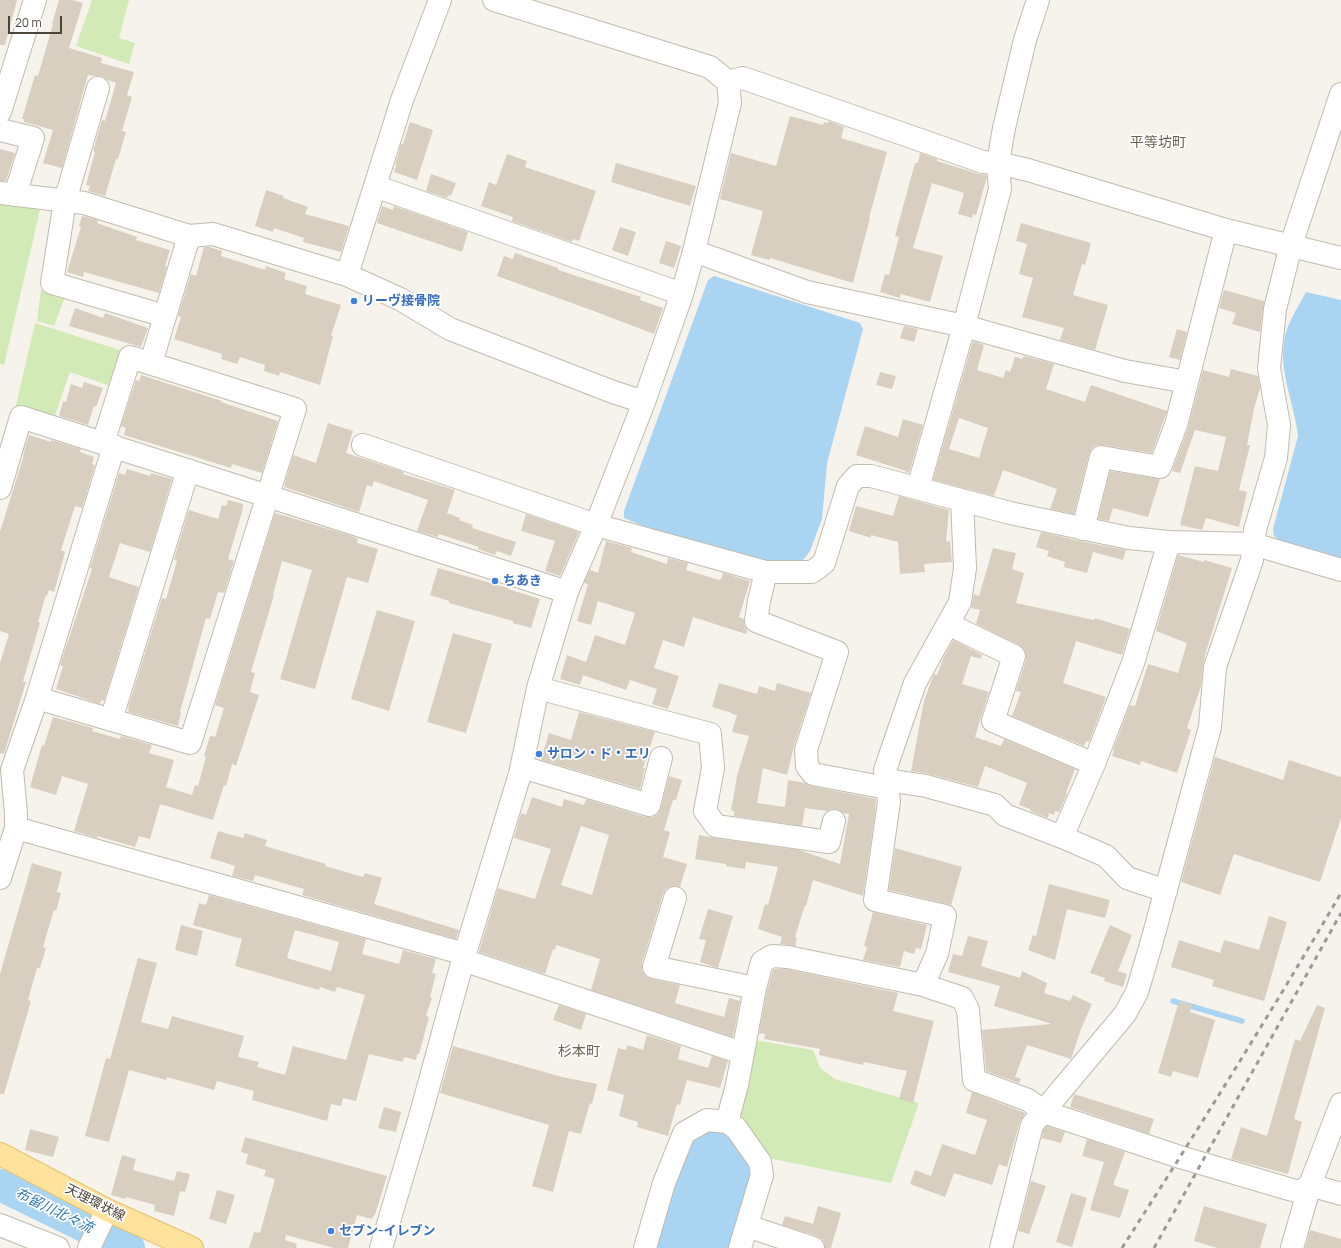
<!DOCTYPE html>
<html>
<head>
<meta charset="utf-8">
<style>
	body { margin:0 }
	#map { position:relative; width:1341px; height:1248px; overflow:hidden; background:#f6f3ec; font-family:Manrope,sans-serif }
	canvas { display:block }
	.scale { position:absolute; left:8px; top:16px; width:54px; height:18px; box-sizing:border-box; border:2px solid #4b4439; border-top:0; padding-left:5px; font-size:12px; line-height:14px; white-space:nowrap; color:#4b4439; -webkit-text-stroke:3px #fff; paint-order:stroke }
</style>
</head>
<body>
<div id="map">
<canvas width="1341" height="1248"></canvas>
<div class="scale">20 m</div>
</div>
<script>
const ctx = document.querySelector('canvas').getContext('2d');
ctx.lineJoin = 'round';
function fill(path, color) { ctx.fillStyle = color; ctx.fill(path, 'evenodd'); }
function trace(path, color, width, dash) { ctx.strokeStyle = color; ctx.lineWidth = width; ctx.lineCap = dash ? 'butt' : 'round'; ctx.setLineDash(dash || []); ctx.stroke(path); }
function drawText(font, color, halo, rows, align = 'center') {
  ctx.font = font + ' Manrope,"Noto Sans JP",sans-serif'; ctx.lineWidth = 3.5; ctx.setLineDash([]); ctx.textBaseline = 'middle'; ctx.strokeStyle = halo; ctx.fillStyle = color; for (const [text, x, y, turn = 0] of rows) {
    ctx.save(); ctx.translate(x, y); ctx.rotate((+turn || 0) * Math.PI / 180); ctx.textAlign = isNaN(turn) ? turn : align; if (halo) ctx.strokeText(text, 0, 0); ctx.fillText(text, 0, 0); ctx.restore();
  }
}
const green = new Path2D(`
	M92,0H129L119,38L135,43L129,64L76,46Z
	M0,201L40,210L4,365L0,364Z
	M41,290L65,297L54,326L37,321Z
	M35,323L126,352L113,387L70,372L53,421L15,409Z
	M754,1040L813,1050L820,1068L835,1079L919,1103L891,1183L768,1158L737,1114Z`);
const water = new Path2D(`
	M714,276L860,323L863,329L827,463L822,519L810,551L804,559L790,565H777L650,533L648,528L624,518V511L708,280Z
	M1306,292L1341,300V558L1283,543L1274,536L1273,529L1298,436C1295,406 1279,372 1284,342C1286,324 1298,308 1306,292Z
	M708,1127L727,1130L756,1171L736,1248H651L690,1139Z`);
const stream = new Path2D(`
	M1173,1001L1242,1021`);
const river = new Path2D(`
	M0,1185L129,1248`);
const building = new Path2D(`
	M0,0H17L5,45H0Z
	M59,0H72L83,3L69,48L102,58L101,63L134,72L127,95L132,97L122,131L126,132L118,159H116L105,196L88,191L90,186L86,185L95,152L93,151L102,120L105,121L116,83L108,80L101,76H94L88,75L62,168L43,163L53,130L24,122V119H22L35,75L38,76L53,24H52Z
	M790,116L823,125L824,122L828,123L829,121L844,127L841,138L887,152L869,218H870L853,283L770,258L769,260L751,255L763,211L720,199L731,153L776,166Z
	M410,122L433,130L417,180L394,172L396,165H395L401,144H403Z
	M0,149L15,153L6,181H0Z
	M920,153L937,159V161L979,174L986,175L987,177L976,215L973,214L972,218L958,214L964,193L932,183L913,248L943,256L930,302L901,294L900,298L880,292L885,274L889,275L899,237L895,236L915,163H918Z
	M507,154L527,161L525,167L596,191L579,241L573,239L572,242L512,221L513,217L481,206L489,182L496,185Z
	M616,163L696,186L690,206L611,182Z
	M431,174L456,183L451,196L448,195L447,198L426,191Z
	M266,190L284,196L283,198L308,207L305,214L349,226L341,252L303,242L304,238L274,228L273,232L255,226Z
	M382,206L393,210L394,206L468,232L462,252L377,223Z
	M82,216L98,220L97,223L137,237L136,240L170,250L165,266L167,267L159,293L84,272L83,277L67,272L81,227L79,226Z
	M1021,223L1091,243L1085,265L1082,264L1073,295L1108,305L1095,350L1060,340L1064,328L1022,317L1033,278L1019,274L1027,244L1016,241Z
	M620,227L636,232L628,256L612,250Z
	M666,241L681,246L674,268L659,263Z
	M204,247H209L222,251L221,256L265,270L266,266L286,273L284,279L307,286L305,294L341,305L331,336H333L320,385L280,372L279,376L264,371L265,365L240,357L237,364L221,359L222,354L174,339L181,317L178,316L191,274L196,276Z
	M515,253L558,268V270L641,297L640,300L663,308L654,334L591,310L497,276L504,256L513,259Z
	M1224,290L1264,301L1260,332L1232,324L1236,313L1219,308Z
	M75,308L103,318L105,313L148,328L141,347L69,326Z
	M904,326L918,329L914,342L900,338Z
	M1177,329L1187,332L1180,360L1169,357Z
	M973,341L984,345L977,370L1003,378L1006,370L1010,372L1015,357L1022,359L1024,356L1054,364L1046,389L1085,402L1091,385L1167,411L1152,453L1103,445H1097L1092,448L1089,454L1074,514L1050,509L1057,489L1003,470L994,496L933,480ZM959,418L988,428L979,458L949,449Z
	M1231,369L1258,376L1260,388L1254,409L1247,445H1250L1239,490L1247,492L1239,527L1206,518L1202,530L1180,525L1195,466L1218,471L1226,437L1195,430L1180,473L1172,471L1188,428L1203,370L1229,377Z
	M880,372L896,376L892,389L876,385Z
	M141,375L222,401L221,402L278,421L262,473L232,464L231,468L124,435L126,428L121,426L136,380L139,381Z
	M84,382L103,388L96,407L94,406L88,425L59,416L63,401L66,402L71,384L82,388Z
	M903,419L923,425L909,473L906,472V471L856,455L865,426L898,437Z
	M328,423L353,431L346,453L404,472L403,474L455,490L447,513L460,518L459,520L473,525L472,528L516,542L511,556L497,551L495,555L478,549L479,547L439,534L438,537L417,531L428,500L374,481L372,487L367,485L359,512L284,487L293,455L316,463Z
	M29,435L51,442V440L81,449L80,452L94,457L92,464L95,465L82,508L75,506L61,550L65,552L54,592L49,590L47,596L46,595L38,622L40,623L23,681L26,682L4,754L0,753V663L9,634L0,631V532L24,455H23Z
	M127,469L150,476L151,473L172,479L150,552L120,543L109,577L139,587L104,701L101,700L100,704L56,689L63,666L60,665L92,569L90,568L119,473L125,475Z
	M1110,471L1160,479L1148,517L1113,508L1109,521L1098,519Z
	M899,496L949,510L946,542L950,541L952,562L924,564L925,572L900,574L898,542L871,535V538L849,531L856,506L893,516Z
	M228,500L243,504L242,512L228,559L234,561L224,593L218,592L210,619L206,618L204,625L180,712L181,713L178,726L128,712L129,709L128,708L162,598L166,599L177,561L174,559L189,510L218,519L222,505L226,506Z
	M275,513L352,536L358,539L357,543L378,549L368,583L347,577L315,689L280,679L312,570L282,561L273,595H274L251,672L255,673L250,692L259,695L236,766L232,764L226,786L224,785L213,820L160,804L150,839L139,836L135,847L97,836V838L74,831L88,784L62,776L56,795L30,787L42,745L44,746L53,717L93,728L92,731L120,739L121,736L152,745L149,753L174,760L166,787L192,795L195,785L198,786L206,757L204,756L210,736L215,737L224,708L215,705Z
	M526,514L579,532L560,576L545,571L555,541L521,531Z
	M1041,532L1080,541L1126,550L1123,560L1093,552L1087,573L1064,567L1065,562L1047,556L1049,551L1036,547Z
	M606,541L632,548L631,552L667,564L668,558L688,563L686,570L719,580L720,579H721L723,573L750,581L739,617L744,619V624L747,630L746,634L693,617L684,647L663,640L654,668L679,676L668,709L652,704L657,689L630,680L626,690L583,675L580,685L560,679L567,655L586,662L595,635L625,645L635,613L598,601L591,625L577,621L588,584L584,583L590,570L598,573Z
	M993,548L1016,553L1012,569L1024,573L1016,603L1094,620L1095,618L1130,629L1122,655L1076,641L1063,683L1106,697L1089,742L1086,741L1084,746L1012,716L1021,692L1016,691L1026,660V654L1024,649L1019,645L976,624L980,610L971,608L974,594L979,596Z
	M1178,555L1204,562V560L1232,568L1205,655L1203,666L1201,686L1187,728L1191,730L1177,773L1141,761L1140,765L1112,756L1114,751L1113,750L1130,705L1135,706L1148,664L1178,673L1187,643L1156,631Z
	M438,568L508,588V589L540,599L531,628L513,623V621L449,603V601L430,595Z
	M377,610L415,621L389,711L351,699Z
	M453,633L492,644L466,733L427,722Z
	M953,640L982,655L981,659L971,656L962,684L989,692L975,737L1001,746L1004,739L1075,769L1066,793L1067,794L1059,812L1055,811L1054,815L1049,813L1048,818L1030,811V809L1019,805L1027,783L985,766L978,787L929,774L911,771L924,701L932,679L934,674L937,675L943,659Z
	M719,683L757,694L759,686L775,691L777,683L811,693L794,746L787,775L763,768L757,803L785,807L788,780L805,783L811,786L876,799L875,814L863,896L813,880L806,906L805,905L795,937L797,938L795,946L780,944L782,937L758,929L765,904L768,905L778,867L746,862L745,869L726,866V864L695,859L699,835L714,838L799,850L840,864L849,814L843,813L837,809H831L828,811L805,808L802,826L734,816V811H731L737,776L749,736L732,732L737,715L731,714L732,713L712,707Z
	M579,712L655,732L643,768H645L640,789L541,760L549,733L571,740Z
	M1215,757L1283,780L1289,760L1341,777V818L1320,882L1234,854L1220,895L1181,882Z
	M669,776L682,780L676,800H673L664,830L670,832L663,857L687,864L680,887L672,886L666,889L663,894L642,963V970L645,976L651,979L680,985L675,1003L724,1017L729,998L740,1001L733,1037L591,990L600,959L556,945L555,950L553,949L545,974L479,952L498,888L535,899L551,849L514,838L521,813L526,815L532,797L562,807L564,799L584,805L586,799L645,817H652L658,814L661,808ZM581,826L609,835L592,895L561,885Z
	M218,831L243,838L245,833L267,840L265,846L326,864L325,866L363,877L365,873L382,878L374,904L459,930L456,939L302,895L304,889L255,875L253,881L232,876L235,866L210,858Z
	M895,848L962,867L951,905L889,890Z
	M32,863L62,872L57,892L61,893L56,911L54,910L43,947L46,948L40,968H37L28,1000L31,1001L4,1094H0V974Z
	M1049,884L1110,900L1105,918L1067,909L1055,960L1028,950L1033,935L1036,936Z
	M209,895L366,939L362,954L399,964L403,950L436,959L432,973L436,974L430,997L432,998L426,1016L429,1017L419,1054H417L416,1060L404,1057L403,1062L369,1054L356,1101L343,1098L341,1106L331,1104L327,1121L252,1100L254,1091L217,1081L214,1090L167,1077L166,1080L129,1070L109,1142L85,1136L106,1058L110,1059L138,958L157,963L141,1022L168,1029L172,1016L244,1036L238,1057L259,1062L257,1067L285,1075L293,1046L346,1060L365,995L337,987L335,992L320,987L319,990L235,966L242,939L193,925L199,903L206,905ZM295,930L339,942L331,971L287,958Z
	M708,909L733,916L718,968L700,962L706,940L699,939Z
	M873,912L927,925L921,949L916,948L914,954L904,951L900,967L863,960L867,947L864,946Z
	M1269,916L1287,922L1264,1001L1212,986L1214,980L1171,967L1179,940L1220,953L1224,940L1259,950Z
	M181,925L203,931L197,956L175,950Z
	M1110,925L1132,935L1118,971L1127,974L1123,987L1104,981L1105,978L1090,973Z
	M968,936L988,941L981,966L1020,978L1022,971L1047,983L1044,993L1070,1001L1073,995L1092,1004L1081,1029L1071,1059L1027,1045L1015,1077L1021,1079L1019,1083L986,1071L982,1030L1052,1024L994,1006L1000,986L948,972L953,954L962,956Z
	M775,969H786L898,993L893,1011L934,1021L913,1103L899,1099L907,1071L864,1062L863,1065L819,1055L820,1049L764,1039L765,1034L759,1033L767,991L773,970Z
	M1179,1001L1192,1005L1190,1012L1215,1020L1198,1078L1173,1071L1171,1077L1158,1073Z
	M559,1005L586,1014L581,1030L553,1020Z
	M1317,1005L1325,1008L1294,1119L1302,1122L1288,1174L1231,1159L1241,1127L1267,1136L1295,1039L1300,1041Z
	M647,1035L681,1046L678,1059L708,1068L712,1056L728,1061L720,1088L687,1080L680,1105L677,1104L668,1136L637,1127L638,1122L619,1116L624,1095L607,1090L618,1048L626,1050L627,1045L643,1050Z
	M453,1046L562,1077L597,1084L592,1104L590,1103L581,1134L569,1131L553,1192L532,1186L549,1125L440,1093Z
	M972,1092L1025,1113L1020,1122L1007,1167L999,1164L992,1185L954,1173L945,1197L910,1184L915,1170L931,1176L942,1144L975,1155L987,1120L966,1113Z
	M1074,1094L1154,1119L1149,1134L1070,1107Z
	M384,1107L401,1112L396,1132L378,1128Z
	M1047,1126L1065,1132L1061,1143L1042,1138L1043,1131Z
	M30,1129L59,1137L53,1157L25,1150Z
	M245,1137L387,1176L375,1215H374L372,1219L357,1215L348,1248H334L286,1235L285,1240L297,1244L296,1248H249L254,1232L260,1233L275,1179L264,1176L266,1170L246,1164L248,1154L241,1152Z
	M1087,1139L1125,1152L1113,1185L1129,1190L1120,1218L1090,1210L1104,1162L1082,1156Z
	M122,1155L136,1159L133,1170L174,1181L177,1171L190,1174L185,1192L180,1191L174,1216L154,1211L155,1205L126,1197L125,1199L111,1195Z
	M1031,1181L1046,1186L1029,1234L1018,1231Z
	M217,1190L235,1195L226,1224L209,1219Z
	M1071,1193L1087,1198L1072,1247L1056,1242Z
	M818,1206L841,1213L831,1248H825L823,1240L817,1236L782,1225L785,1216L813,1224Z
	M1204,1206L1267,1224L1260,1248H1217L1194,1241Z
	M1310,1230L1341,1239V1248H1305Z`);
const minor = new Path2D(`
	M728,82L743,78L983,162L998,163L1028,170L1226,230L1341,258
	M98,88L65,201L52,283L165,316
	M0,112L35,0
	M0,130L33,138L15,195
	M383,189L682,294
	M0,193L84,203L189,236L213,234L347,275L400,299L450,329L613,392L644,402
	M694,251L807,292L964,326L1125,371L1187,382L1176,425L1160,467L1101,457L1083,529
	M347,275L402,100L440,0
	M151,363L189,236
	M1187,382L1226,230
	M363,445L596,525L766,572H812L824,563L848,486L857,476H871L1010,513L1129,538L1169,542L1253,544L1341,570
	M0,488L21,417L567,592
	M918,488L964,326L1000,189L998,163L1004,128L1025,40L1038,0
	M766,572L759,601L756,621L837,652L806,750L807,766L813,774L887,788
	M948,624L1014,656L993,721L1094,764
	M538,688L710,734L713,768L705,811L716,826L829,842L834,821
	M37,698L190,743L295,409L130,357L103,443
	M111,720L188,470
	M522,767L649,805L661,758
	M887,780L926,786L995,805L1005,815L1062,837L1106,856L1127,878L1166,891
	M16,828L465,954
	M1062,837L1094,764L1133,663L1169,542
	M0,878L16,828V813L12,770L37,698L114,446
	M675,898L654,967L755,988
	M463,960L742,1053
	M923,985L937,954L945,916L875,900L889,802L885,770L915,683L960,602L965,568L962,500
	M727,1122L736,1128L760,1162L762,1175L740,1248
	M0,1225L58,1248
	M747,1226L813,1248
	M89,1248L107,1210
	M381,1248L420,1117L463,960L520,774L538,688L567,592L596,525L644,402L682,294L694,251L730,103L728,82L710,67L494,0
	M645,1248L664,1183L684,1133L707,1120L727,1122L737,1085L755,988L762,962L772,956L788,957L923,985L962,998L968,1010L974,1080L1028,1100L1044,1112L1180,1157L1299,1192L1310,1185L1341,1194
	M1001,1248L1032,1125L1125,1014L1137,992L1152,941L1210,727L1215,667L1252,560L1255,530L1276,458L1279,425L1269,368L1275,309L1291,245L1341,94
	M1292,1248L1310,1185L1341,1104`);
const major = new Path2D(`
	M0,1154L107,1210L192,1248`);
const rail = new Path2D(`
	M1122,1248C1197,1131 1271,1013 1341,893
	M1154,1248L1341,913`);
const markers = [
	[354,301,4,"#3f7fe0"],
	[495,581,4,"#3f7fe0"],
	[539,754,4,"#3f7fe0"],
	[331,1231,4,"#3f7fe0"]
];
const shopNames = [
	["リーヴ接骨院",362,301],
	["ちあき",503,581],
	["サロン・ド・エリ",547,754],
	["セブン-イレブン",339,1231]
];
const streetNames = [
	["天理環状線",95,1203,27]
];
const neighbourhoodNames = [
	["平等坊町",1158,143],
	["杉本町",579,1052]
];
const waterNames = [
	["布留川北々流",54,1211,26]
];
fill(green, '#d2eab5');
fill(water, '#a9d4f2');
trace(stream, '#a9d4f2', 5.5);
trace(river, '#a9d4f2', 32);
fill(building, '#d8cfc1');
trace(minor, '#c2bbae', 24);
trace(major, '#e6c16a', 24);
trace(minor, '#fff', 22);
trace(major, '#ffe39c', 22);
trace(rail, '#9a9a9a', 3, [5, 5]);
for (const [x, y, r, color] of markers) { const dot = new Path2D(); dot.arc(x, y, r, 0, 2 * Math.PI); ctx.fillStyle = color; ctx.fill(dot); trace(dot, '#fff', 1.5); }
drawText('bold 13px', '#366cbe', '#fff', shopNames, 'left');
drawText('13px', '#4b4439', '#fff', streetNames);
drawText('14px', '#6e6250', '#fff', neighbourhoodNames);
drawText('italic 14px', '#2e7ab2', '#fff', waterNames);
</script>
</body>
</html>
